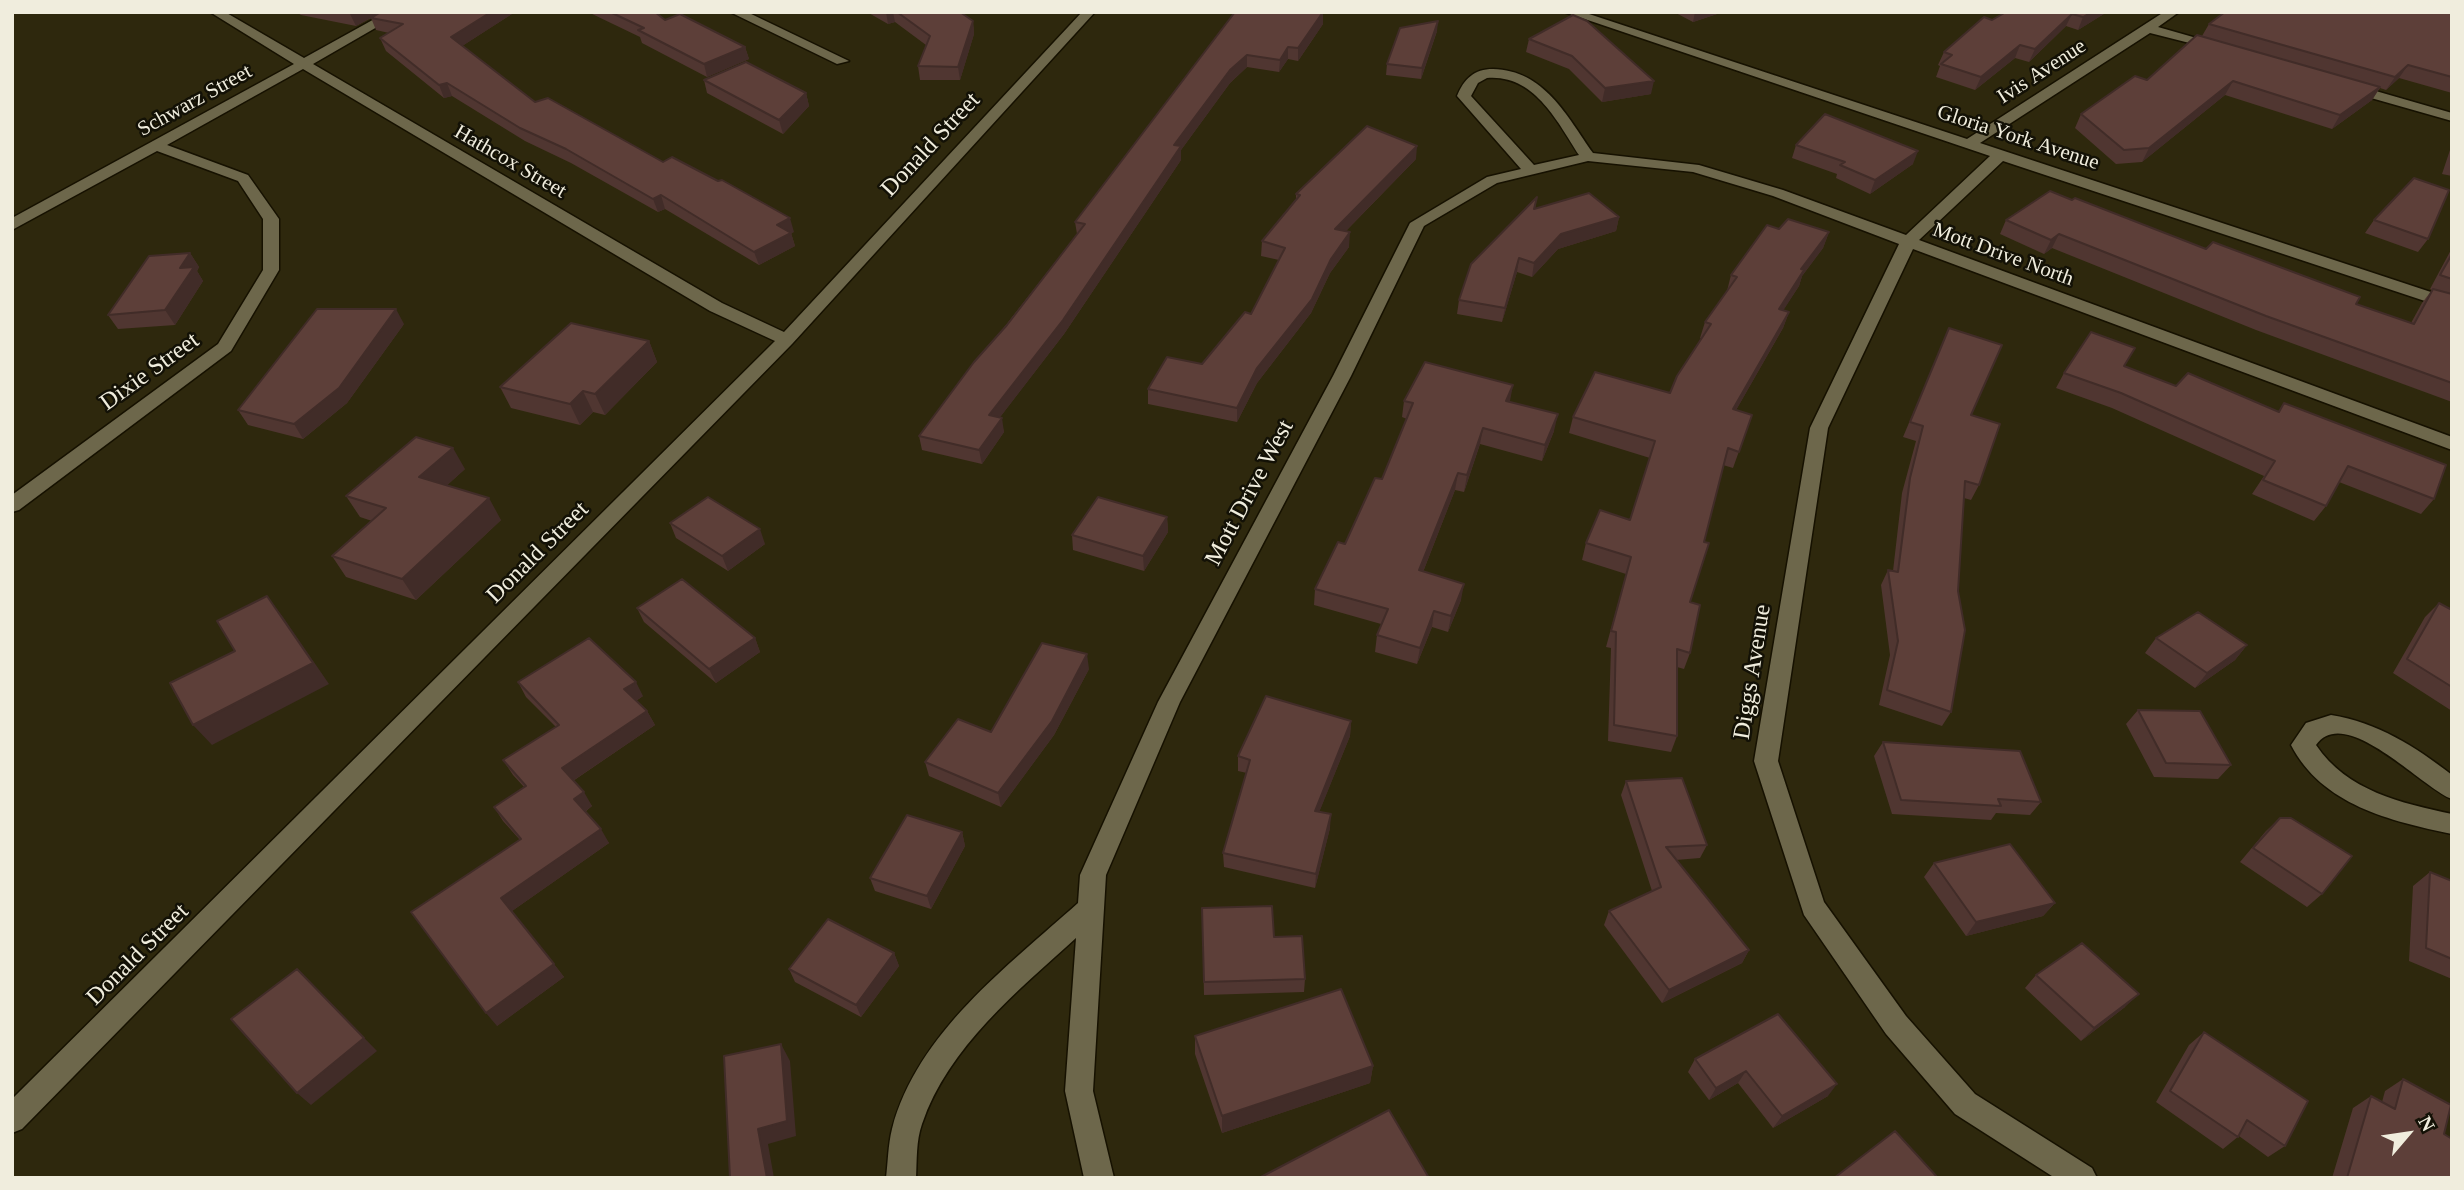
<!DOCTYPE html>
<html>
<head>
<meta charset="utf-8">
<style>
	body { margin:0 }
	#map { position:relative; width:2464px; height:1190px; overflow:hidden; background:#2e280d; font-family:Georgia,serif }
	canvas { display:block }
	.frame { position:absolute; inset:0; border:14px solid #f0eddd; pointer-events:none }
	.north { position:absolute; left:2373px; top:1099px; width:70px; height:70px; -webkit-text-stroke:5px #131106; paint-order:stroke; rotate:61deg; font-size:19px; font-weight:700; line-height:28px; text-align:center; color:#f0eddd }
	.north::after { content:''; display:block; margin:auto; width:24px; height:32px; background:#f0eddd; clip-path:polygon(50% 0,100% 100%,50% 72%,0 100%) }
</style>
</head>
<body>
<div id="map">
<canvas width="2464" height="1190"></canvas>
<div class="frame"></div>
<div class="north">N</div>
</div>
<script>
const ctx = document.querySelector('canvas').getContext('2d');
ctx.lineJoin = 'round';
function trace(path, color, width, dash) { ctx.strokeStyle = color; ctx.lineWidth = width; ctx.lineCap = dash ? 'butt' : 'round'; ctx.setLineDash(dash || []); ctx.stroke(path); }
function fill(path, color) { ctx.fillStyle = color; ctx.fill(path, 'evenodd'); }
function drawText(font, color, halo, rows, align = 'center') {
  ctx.font = font + ' Georgia,serif'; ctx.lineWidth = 5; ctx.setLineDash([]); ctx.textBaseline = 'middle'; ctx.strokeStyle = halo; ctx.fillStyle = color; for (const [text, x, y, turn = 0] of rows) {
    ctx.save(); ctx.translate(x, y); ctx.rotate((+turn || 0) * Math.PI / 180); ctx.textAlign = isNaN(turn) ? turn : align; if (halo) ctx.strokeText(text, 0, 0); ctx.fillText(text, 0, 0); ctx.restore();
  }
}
const minor = new Path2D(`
	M210,12H225L304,58L387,12H403L313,64L722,303L784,332L1082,12H1095L792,344L22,1129L12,1133V1099L775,341L710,311L303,69L167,145L248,175L279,219V270L231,351L19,510L12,512V495L218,344L263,270V219L238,181L157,151L12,230V218L294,64Z
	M730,12H747L849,61L837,64Z
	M1564,12H1583L1967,139L2164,12H2179L2158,27L2221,45V51L2150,33L1980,143L2452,299V310L2003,161L1919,240L2452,437V450L1913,249L1828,428L1778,761L1824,902L1906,1016L1975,1094L2092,1168L2097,1178H2055L1955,1114L1886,1034L1804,915L1754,761L1810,428L1899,244L1773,196L1693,172L1588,161L1497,183L1424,226L1351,376L1180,702L1106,875L1093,1091L1114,1178H1084L1065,1091L1076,938C1018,991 948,1047 922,1124C916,1141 917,1160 916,1178H886C888,1162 888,1145 892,1129C917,1033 1008,966 1078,903L1080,875L1158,702L1333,376L1410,223L1487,177L1521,169L1457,96C1464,79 1474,69 1493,69C1544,70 1567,116 1593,153L1699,165L1783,190L1906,235L1990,156ZM1487,78C1534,74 1557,121 1579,155L1534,165L1471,96L1478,83Z
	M2348,83L2452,113V121L2343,90L2341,87Z
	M2331,715C2377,722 2416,747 2452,775V799C2422,788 2345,703 2316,745C2347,791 2401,803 2452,814V834C2390,821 2322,805 2291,745L2306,723Z`);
const wall = new Path2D(`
	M296,12H515L462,46L535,102L663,162L794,232L791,233L795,246L759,265L665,209L658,212L571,163L525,141L452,96L444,98L386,51L380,38L389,33L376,30L371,18L356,26L301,15Z
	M588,12H655L665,20L745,47L749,59L707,77L642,43L640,37Z
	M867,12H960L973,21L974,34L960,80H920L918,66L926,45L895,22L888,24Z
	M1235,12H1323V24L1298,61L1288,59L1279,72L1247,67L1230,83L1181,150V160L1064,334L1000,417L1004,432L982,464L922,450L919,436L1077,234L1075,222Z
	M1674,12H1723L1693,22Z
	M2006,12H2107L2078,30L2066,26L2029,62L2015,58L1975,90L1936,77L1940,66L1938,65L1944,52Z
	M2452,12V93L2399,78L2386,90L2380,88L2372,100L2332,129L2225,95L2142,162L2116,164L2075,128L2081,114L2147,80L2202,36L2209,24Z
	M1573,15L1651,94L1602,102L1569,69L1526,52L1529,39Z
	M1437,31L1421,79L1386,75L1387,64Z
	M704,80L806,93L809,106L783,134L707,93Z
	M2452,144V176L2442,174Z
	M1796,145L1913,164L1870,194L1836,178L1837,174L1792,158Z
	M1416,159L1346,231L1349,247L1330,273L1311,313L1257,383L1237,422L1148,404V389L1202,364L1251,314L1279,260L1261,256L1262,241L1296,200V194Z
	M1537,197L1535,209L1619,217L1616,231L1558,249L1532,277L1517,272L1502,322L1457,314L1459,300Z
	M2072,200L2206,249L2356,304L2411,323L2422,303L2432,290L2430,289L2452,248V402L2256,330L2052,248L2044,254L2000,234L2006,220Z
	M2374,220L2428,239L2418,252L2365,233Z
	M1779,229L1829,232L1823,248L1802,276L1799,286L1783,310L1789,312L1783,328L1736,410L1752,415L1733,468L1723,465L1690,602V653L1684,669L1677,667V736L1671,752L1608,741L1611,648L1606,647L1626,574L1582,560L1586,543L1630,520L1650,458L1569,433L1573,417L1670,393L1701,338H1700L1705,322L1727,291L1731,275Z
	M190,253L199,267L197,271L203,281L175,325L118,329L108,315Z
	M404,324L347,403L303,439L248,425L238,410Z
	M1949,328L1971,415L1979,485L1971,500L1964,498L1951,712L1942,726L1879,705L1890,655L1881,585L1888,570L1893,571L1902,493L1916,441L1903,437Z
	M649,341L657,362L605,415L593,412L580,425L511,408L500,387Z
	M2124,366L2176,386L2434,499L2421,514L2339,482L2326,506L2314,521L2252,494L2264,476L2112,408L2056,388L2064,373Z
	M1404,401L1510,402L1554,431L1542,461L1480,444L1464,492L1455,490L1423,572L1461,600L1448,632L1432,627L1417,664L1375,652L1377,635L1381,624L1314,605L1315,589L1345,544L1382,479L1407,419L1402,417Z
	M465,469L446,486L501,520L416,600L346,577L332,556L372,521L360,517L346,496Z
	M1167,517L1168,532L1144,571L1073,550L1072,535Z
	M670,523L765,544L728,571L676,538Z
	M2439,603L2452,610V711L2393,673L2425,617Z
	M637,608L755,638L760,652L716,683L644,622Z
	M2156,638L2247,645L2235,660L2195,688L2145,653Z
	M1089,669L1054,735L1001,807L929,776L925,762L991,732Z
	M518,682L643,696L636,701L647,711L655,725L573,781L592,806L585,812L609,843L512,911L564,977L497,1026L520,840L503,821L494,807L524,787L513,775L503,760L556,727L526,697Z
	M2138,710L2231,765L2218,779L2154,777L2126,724Z
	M1351,721L1350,736L1319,812L1330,828L1315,888L1224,867L1223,853L1247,773L1238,771V756Z
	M1883,742L2041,802L2030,815L1996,813L1991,820L1892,814L1874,756Z
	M1626,781L1707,845L1700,858L1676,860L1749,950L1742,963L1662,1003L1604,925L1609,911L1652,891L1621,795Z
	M2280,818L2322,894L2307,907L2240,862L2266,831Z
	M962,832L965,846L931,909L875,891L870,878Z
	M1934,863L2055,903L2043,916L1966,936L1924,877Z
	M2430,872L2452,881V979L2409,961L2413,886Z
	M1202,908L1274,937L1305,979L1304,992L1204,995Z
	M894,953L899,966L861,1017L795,982L789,969Z
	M2036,975L2125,1007L2081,1041L2025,988Z
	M1778,1014L1828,1096L1773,1128L1738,1083L1709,1100L1688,1072L1695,1059Z
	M2204,1032L2285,1146L2268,1157L2239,1136L2223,1149L2156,1102L2189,1045Z
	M1195,1036L1373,1066L1370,1083L1222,1133L1195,1054Z
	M2403,1079L2444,1134L2452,1178H2332L2353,1108L2371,1096L2382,1102L2385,1091Z`);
const shadedWall = new Path2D(`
	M353,12H381L356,26L350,14Z
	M491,12H515L456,50L451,37Z
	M886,12H893L895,22L888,24Z
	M1323,12V24L1298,61V48Z
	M1695,12H1723L1693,22Z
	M2092,12H2107L2078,30L2083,17Z
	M2072,14L2066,26L2029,62L2035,49Z
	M973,21L974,34L960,80L958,67Z
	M1438,21L1437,31L1421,79L1422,68Z
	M2020,45L2015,58L1975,90L1981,77Z
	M745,47L749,59L707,77L704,64Z
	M1288,47V59L1279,72L1280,60Z
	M1247,55V67L1230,83L1181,150V160L1064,334L991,429L989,415L1174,145L1230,70Z
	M2408,65L2399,78L2386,90L2395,77Z
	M1654,81L1651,94L1602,102L1605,88Z
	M2233,81L2225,95L2142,162L2149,148Z
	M447,83L452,96L444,98L439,85Z
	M2380,87L2372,100L2332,129L2340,115Z
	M806,93L809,106L783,134L779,120Z
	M1417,146L1416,159L1334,243L1335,229Z
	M1918,151L1913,164L1870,194L1875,180Z
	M661,195L665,209L658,212L653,199Z
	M1619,217L1616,231L1558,249L1532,277L1534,263L1561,234Z
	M790,218L794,232L791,233L795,246L759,265L754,252L777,225Z
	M1350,232L1349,247L1330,273L1311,313L1257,383L1237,422V408L1257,368L1331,259Z
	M1829,232L1823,248L1802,276L1799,286L1774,325L1779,309L1801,269Z
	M2059,234L2052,248L2044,254L2051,240Z
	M190,253L199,267L197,271L203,281L175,325L165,310L180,268Z
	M1519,258L1517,272L1502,322L1505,308Z
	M396,309L404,324L347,403L303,439L294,424Z
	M1789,312L1783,328L1727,426L1733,409Z
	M649,341L657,362L605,415L595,394Z
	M1513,385L1510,401L1503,417L1506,401Z
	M583,391L593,412L580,425L570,404Z
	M1558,414L1554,431L1542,461L1545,445Z
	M1002,418L1004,432L982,464L979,450Z
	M1483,428L1480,444L1464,492L1467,475Z
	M453,448L465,469L432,499L419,477Z
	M1458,473L1455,490L1417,587L1419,570Z
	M489,498L501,520L416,600L402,579Z
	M1167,517L1168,532L1144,571L1143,556Z
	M760,529L765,544L728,571L722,556Z
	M1464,584L1461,600L1448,632L1451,616Z
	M267,596L283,617L329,684L212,745L193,725Z
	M1434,611L1432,627L1417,664L1420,648Z
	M755,638L760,652L716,683L709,669Z
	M2247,645L2235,660L2195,688L2207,673Z
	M1087,654L1089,669L1054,735L1001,807L998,793Z
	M636,682L643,696L631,704L624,689Z
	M647,711L655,725L571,782L562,768Z
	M1351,721L1350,736L1314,825L1315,811Z
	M584,792L592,806L583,813L574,799Z
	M1331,814L1330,828L1315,888L1316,874Z
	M601,829L609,843L512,911L501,898Z
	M962,832L965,846L931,909L927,896Z
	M2055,903L2043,916L1966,936L1976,922Z
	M1749,950L1742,963L1662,1003L1669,990Z
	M894,953L899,966L861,1017L856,1005Z
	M554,964L564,977L497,1026L486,1013Z
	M297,969L377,1051L311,1105L297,1093Z
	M2139,994L2125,1007L2081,1041L2094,1028Z
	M781,1044L790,1061L796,1136L768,1144L774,1178H767L758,1129Z
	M1373,1066L1370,1083L1222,1133V1116Z
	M1746,1071L1738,1083L1709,1100L1716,1088Z
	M1837,1084L1828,1096L1773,1128L1782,1116Z`);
const building = new Path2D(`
	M381,12H491L451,37L535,102L548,98L663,162L672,157L718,181L722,180L790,218L777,225L791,233L754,252L661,195L653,199L566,149L520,128L447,83L439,85L380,38L403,24L371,18Z
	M610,12H655L665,20L680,14L745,47L704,64L638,30L644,28Z
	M897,12H960L973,21L958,67L918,66L930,36Z
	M1235,12H1323L1298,48L1288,47L1280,60L1247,55L1230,70L1174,145L1181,146L1063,320L989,415L1002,418L979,450L919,436L974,362L1007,325L1085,224L1075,222Z
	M2006,12H2092L2083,17L2072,14L2035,49L2020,45L1981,77L1941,64L1952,55L1944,52L1984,17L1992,20Z
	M2225,12H2452V77L2408,65L2395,77L2209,24Z
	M1573,15L1587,21L1654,81L1605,88L1572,56L1529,39Z
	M1438,21L1422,68L1387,64L1400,28Z
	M2197,35L2380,87L2340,115L2233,81L2149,148L2124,150L2081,114L2135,76L2147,80Z
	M746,62L806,93L779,120L704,80Z
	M1825,114L1918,151L1875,180L1840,165L1845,162L1796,145Z
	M1367,126L1417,146L1335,229L1350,232L1331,259L1312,299L1257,368L1237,408L1148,389L1167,357L1202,364L1245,312L1251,314L1285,248L1262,241L1300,195L1296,194Z
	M2414,178L2449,190L2428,239L2374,220Z
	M2050,191L2072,200L2075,198L2206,249L2213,242L2360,297L2356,304L2414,324L2433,289L2452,294V383L2266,316L2059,234L2051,240L2006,220Z
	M1589,193L1619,217L1561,234L1534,263L1519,258L1505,308L1459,300L1471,264L1537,197L1534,209Z
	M1788,219L1829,232L1801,269L1804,270L1779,309L1789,312L1733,409L1752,415L1739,452L1728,448L1704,542L1709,543L1690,602L1700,605L1690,653L1677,649V736L1614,725L1616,632L1611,631L1631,557L1586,543L1600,510L1630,520L1655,441L1573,417L1595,372L1670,393L1677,376L1711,324L1705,322L1737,277L1731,275L1767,225L1779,229Z
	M190,253L180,268L194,267L165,310L108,315L149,256Z
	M2452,254V279L2440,275Z
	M317,309H396L339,388L294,424L238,410Z
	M571,323L649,341L595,394L583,391L570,404L500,387Z
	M1949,328L2002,345L1971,415L2000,424L1979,485L1965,481L1958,591L1965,630L1951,712L1887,690L1898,641L1888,570L1898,572L1910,478L1923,426L1910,422Z
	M2091,332L2135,348L2124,366L2176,386L2188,373L2279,412L2284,403L2446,465L2434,499L2348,466L2326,506L2263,480L2275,461L2121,393L2064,373Z
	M1425,362L1513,385L1506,401L1558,414L1545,445L1483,428L1467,475L1458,473L1419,570L1464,584L1451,616L1434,611L1420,648L1377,635L1388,609L1315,589L1338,542L1345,544L1375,478L1382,479L1413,403L1404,401Z
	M416,437L453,448L419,477L489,498L402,579L332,556L386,508L346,496Z
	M708,497L760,529L722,556L670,523Z
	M1098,497L1167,517L1143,556L1072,535Z
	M682,579L755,638L709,669L637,608Z
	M267,596L313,663L193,725L170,683L235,651L217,621Z
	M2439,603L2452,610V687L2407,659Z
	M2198,612L2247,645L2207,673L2156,638Z
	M589,638L636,682L624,689L647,711L562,768L584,792L574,799L601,829L501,898L554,964L486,1013L411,912L521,839L494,807L526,786L503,760L559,725L518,682Z
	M1042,643L1087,654L1052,721L998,793L925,762L958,719L991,732Z
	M1266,696L1351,721L1315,811L1331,814L1316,874L1223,853L1250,760L1238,756Z
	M2138,710L2200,711L2231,765L2166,763Z
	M1883,742L2020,751L2041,802L1998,799L2001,806L1901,800Z
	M1682,778L1707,845L1666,847L1749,950L1669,990L1609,911L1661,887L1626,781Z
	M907,815L962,832L927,896L870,878Z
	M2280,818H2291L2352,856L2322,894L2253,848Z
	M2010,844L2055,903L1976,922L1934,863Z
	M2430,872L2452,881V959L2426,948Z
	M1272,906L1274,937L1302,936L1305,979L1204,982L1202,908Z
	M828,919L894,953L856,1005L789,969Z
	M2082,943L2139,994L2094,1028L2036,975Z
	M297,969L364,1038L297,1093L231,1019Z
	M1341,989L1373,1066L1222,1116L1195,1036Z
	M1778,1014L1837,1084L1782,1116L1746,1071L1716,1088L1695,1059Z
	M2204,1032L2308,1101L2285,1146L2247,1120L2238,1137L2170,1091Z
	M781,1044L787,1121L758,1129L767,1178H730L724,1056Z
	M2403,1079L2451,1105L2444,1134L2452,1139V1178H2347L2371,1096L2395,1109Z
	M1389,1110L1429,1178H1259Z
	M1895,1131L1938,1178H1834Z`);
const farStreetnames = [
	["Ivis Avenue",2042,72,-33],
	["Schwarz Street",195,101,-29],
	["Gloria York Avenue",2018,138,18],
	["Hathcox Street",510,162,30],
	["Mott Drive North",2003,255,20]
];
const streetNames = [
	["Donald Street",931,145,-47],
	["Dixie Street",150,372,-36],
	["Mott Drive West",1250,493,-62],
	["Donald Street",538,553,-45],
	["Diggs Avenue",1753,672,-81],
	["Donald Street",138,955,-45]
];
trace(minor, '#161100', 3);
fill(minor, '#6d674b');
fill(wall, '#503631');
fill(shadedWall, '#412c28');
fill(building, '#5d3f39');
trace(building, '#412c28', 2);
drawText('21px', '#f0eddd', '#131106', farStreetnames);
drawText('24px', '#f0eddd', '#131106', streetNames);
</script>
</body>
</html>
